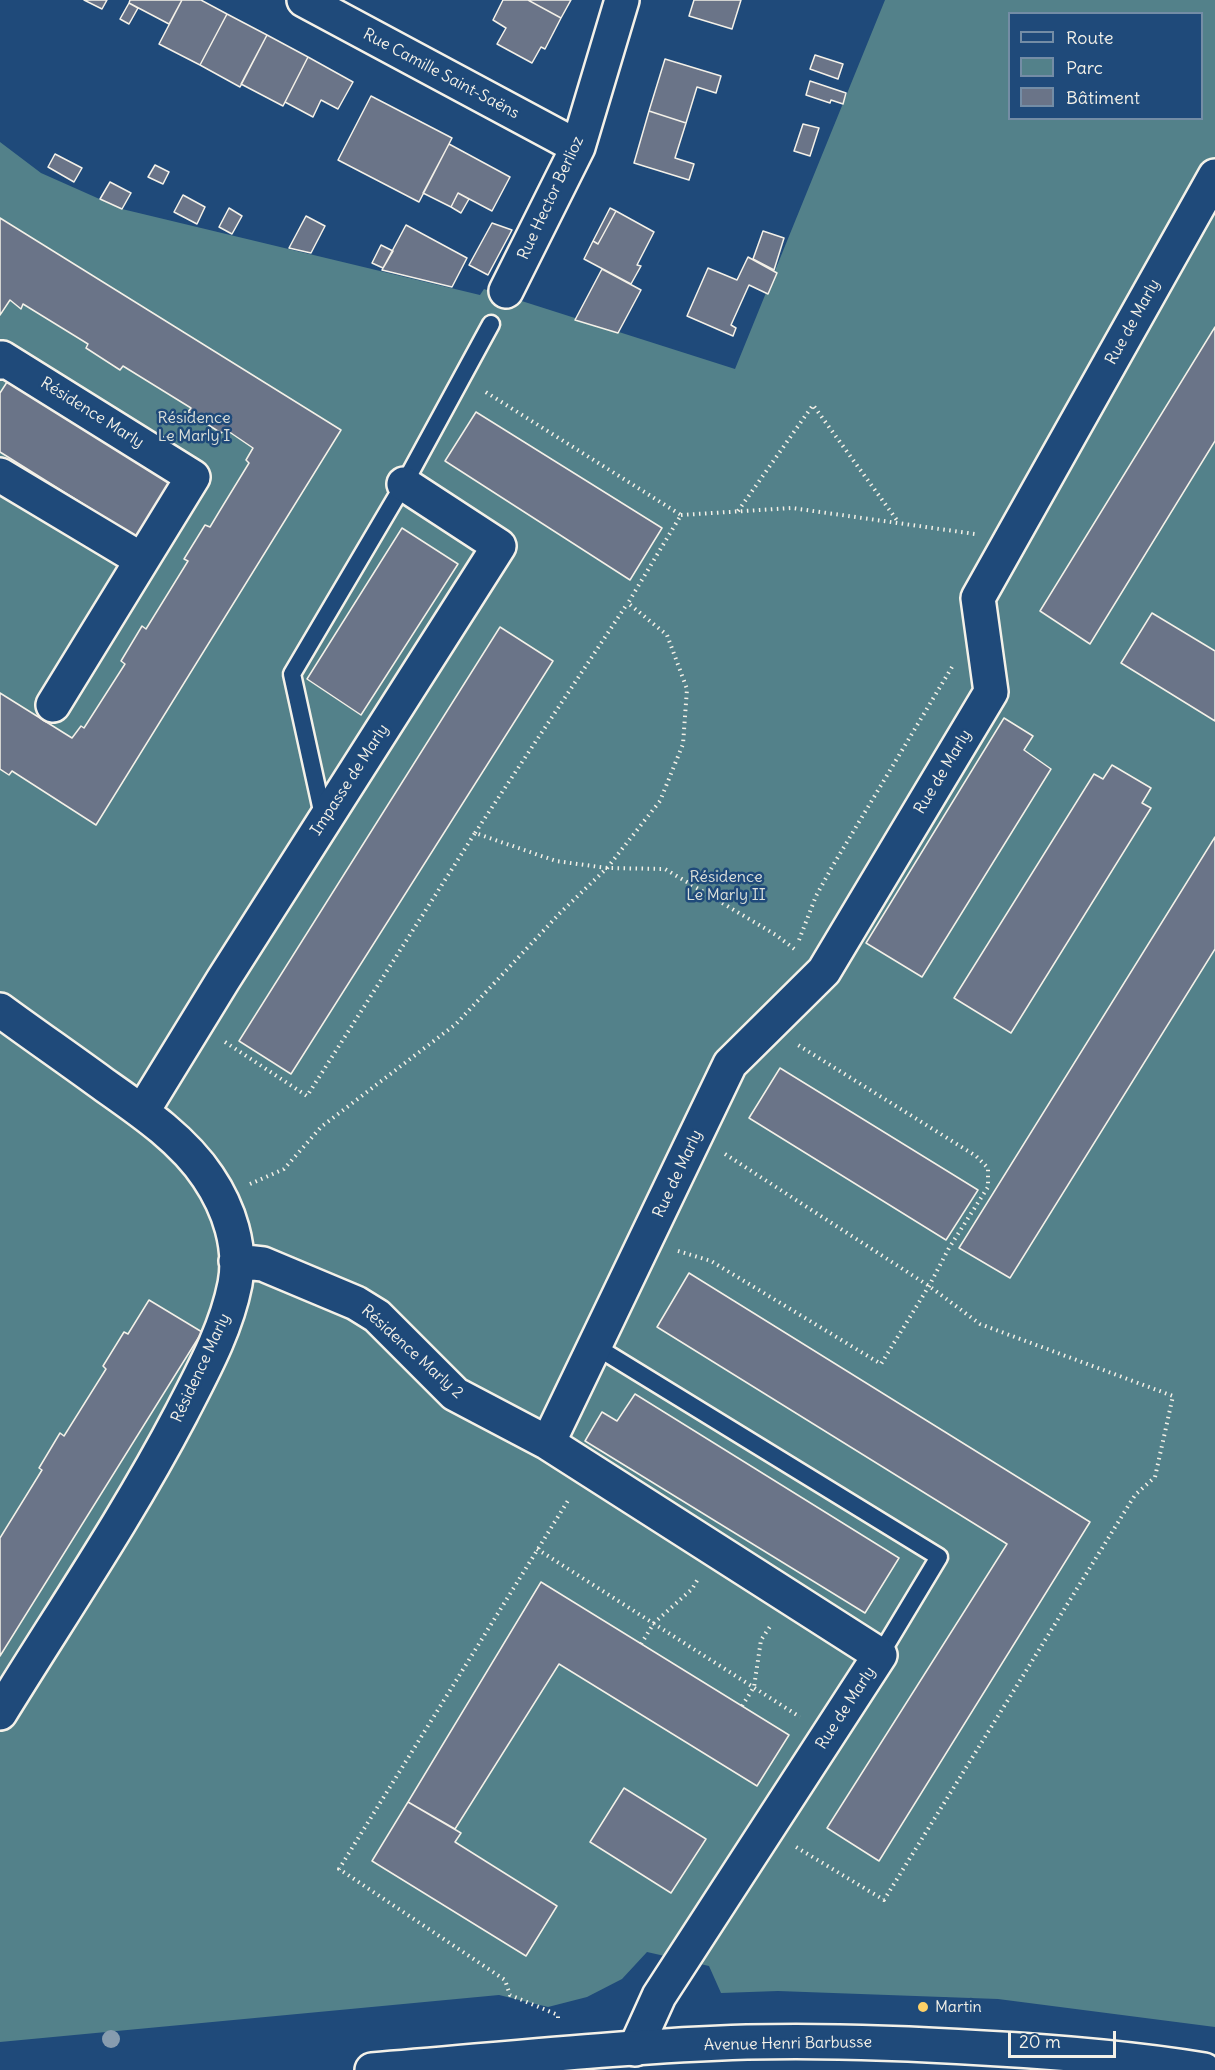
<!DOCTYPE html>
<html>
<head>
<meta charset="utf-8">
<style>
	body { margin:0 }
	#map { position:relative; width:1215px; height:2070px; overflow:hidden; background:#1f4a7a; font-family:Delius,sans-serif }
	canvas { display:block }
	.legend { position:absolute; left:1008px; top:12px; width:195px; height:108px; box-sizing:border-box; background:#1f4a7a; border:2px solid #748da6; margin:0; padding:8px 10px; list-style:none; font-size:18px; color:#f4f1e8 }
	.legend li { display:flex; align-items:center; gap:12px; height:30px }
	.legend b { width:30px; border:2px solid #748da6 }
	.scale { position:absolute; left:1008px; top:2031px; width:108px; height:27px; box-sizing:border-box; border:3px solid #f4f1e8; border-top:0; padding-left:8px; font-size:18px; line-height:21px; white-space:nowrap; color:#f4f1e8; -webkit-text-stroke:4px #1f4a7a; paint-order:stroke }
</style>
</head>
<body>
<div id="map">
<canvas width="1215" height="2070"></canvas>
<ul class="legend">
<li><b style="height:8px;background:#1f4a7a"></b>Route</li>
<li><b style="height:16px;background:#53818a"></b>Parc</li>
<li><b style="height:16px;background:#6a7488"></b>Bâtiment</li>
</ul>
<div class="scale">20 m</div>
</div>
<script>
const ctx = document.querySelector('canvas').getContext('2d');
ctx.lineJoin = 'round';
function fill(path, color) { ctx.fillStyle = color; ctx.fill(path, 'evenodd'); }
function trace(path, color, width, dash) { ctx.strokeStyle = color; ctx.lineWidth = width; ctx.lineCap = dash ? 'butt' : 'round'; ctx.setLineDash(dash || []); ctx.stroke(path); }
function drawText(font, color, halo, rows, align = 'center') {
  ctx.font = font + ' Delius,sans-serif'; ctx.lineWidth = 5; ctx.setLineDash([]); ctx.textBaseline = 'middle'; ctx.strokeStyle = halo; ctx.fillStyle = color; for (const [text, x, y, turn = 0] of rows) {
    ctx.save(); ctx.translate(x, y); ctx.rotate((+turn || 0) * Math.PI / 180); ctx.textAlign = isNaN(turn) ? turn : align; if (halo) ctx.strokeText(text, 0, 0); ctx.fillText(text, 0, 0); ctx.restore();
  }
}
const green = new Path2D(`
	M885,0H1215V2027L998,1999L778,1991L721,1993L709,1966L647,1952L622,1979L587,1997L548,2007L499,1995L0,2042V142L41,173L122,209L480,295L484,289L735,369ZM1010,14H1202V118H1010Z`);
const building = new Path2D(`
	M84,0H107L102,9Z
	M130,0H182L169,24L129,3Z
	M201,0L227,14L200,65L159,44L182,0Z
	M503,0H528L561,18L545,49L541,47L532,63L497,44L506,28L493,20Z
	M528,0H571L561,18Z
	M694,0H741L732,29L689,16Z
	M129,3L138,8L129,24L120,19Z
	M227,14L267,35L240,87L200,65Z
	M267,35L308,57L283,106L241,84Z
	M815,55L843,64L838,79L810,69Z
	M308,57L353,82L338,109L321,100L313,117L285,102Z
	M665,59L721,76L716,93L697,87L686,123L649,111Z
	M810,81L846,93L843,104L831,100L830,103L806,95Z
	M371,96L452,138L419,202L338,160Z
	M649,111L686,123L675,158L694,164L689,180L634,163Z
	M803,124L819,128L810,156L794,151Z
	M449,144L510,177L492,211L458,193L451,207L423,193Z
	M55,154L82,168L74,182L48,167Z
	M155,165L169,172L163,184L148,177Z
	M110,182L131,193L122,209L100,199Z
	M458,193L469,199L461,213L451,207Z
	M183,195L205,207L197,224L174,212Z
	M229,208L242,216L232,234L219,227Z
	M610,208L616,211L598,244L593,241Z
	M616,211L654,232L637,265L641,266L631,284L584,259L593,241L598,244Z
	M306,216L325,226L311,253L289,248Z
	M0,218L341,430L96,825L12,771L9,775L0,769V693L72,738L81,726L84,728L125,664L121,661L142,626L146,629L188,561L184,559L205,525L210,527L219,512L249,463L246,460L253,448L225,429L221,433L188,412L191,408L123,366L120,370L86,348L88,344L23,304L21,309L10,300L0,315Z
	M492,223L512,230L488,275L469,265Z
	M406,225L467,258L452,287L382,270Z
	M763,231L784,238L774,270L753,259Z
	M381,245L393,251L383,268L372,263Z
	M748,257L777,273L768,294L749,285L731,325L736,328L733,336L687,316L708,268L737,280Z
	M602,269L641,290L618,333L575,320Z
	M1215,327V441L1090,644L1040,611Z
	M9,379L174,483L139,539L0,452V393Z
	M476,412L662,528L630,580L445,461Z
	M402,528L458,564L361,715L307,679Z
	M1152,613L1215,651V721L1121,663Z
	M500,627L553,661L291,1074L239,1041Z
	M1004,718L1033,736L1024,750L1051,769L922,977L866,943Z
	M1112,765L1151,788L1142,803L1151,808L1011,1033L954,998L1094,774L1103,779Z
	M1215,837V949L1010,1278L959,1248Z
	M780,1068L978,1190L946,1240L749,1118Z
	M689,1273L1090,1522L879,1861L827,1828L1007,1544L657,1327Z
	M149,1300L202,1332L0,1656V1538L42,1470L39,1468L60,1433L64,1436L106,1369L103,1366L124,1332L128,1334Z
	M635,1394L899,1558L865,1613L585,1441L602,1412L617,1421Z
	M541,1582L789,1735L757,1786L559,1664L455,1829L408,1802Z
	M624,1788L706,1839L671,1893L590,1842Z
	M408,1802L461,1833L455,1842L557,1906L526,1956L372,1861Z`);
const path = new Path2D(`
	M738,511L813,405L899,523
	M681,515L792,508L975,534
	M475,833L627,604
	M799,940L816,896L832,867L952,667
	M225,1042L307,1096L475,833L556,861L607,868L665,869L776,935L797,951
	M725,1154L929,1286L980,1324L1173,1396L1155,1477L1135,1495L884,1900L796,1847
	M250,1184L284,1169L321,1127L456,1024L560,913L607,868L660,801L683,744L687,689L667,635L628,603L681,515L484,391
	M678,1251L711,1261L881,1364L929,1286L949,1248L988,1187V1168L976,1156L798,1045
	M537,1549L800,1717
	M641,1644L654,1623L692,1589L698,1579
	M742,1706L754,1687L761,1640L771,1625
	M558,2018V2015L510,1995L505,1980L339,1869L569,1499`);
const service = new Path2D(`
	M324,820L292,674L404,484L491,324
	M595,1346L939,1557L880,1655`);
const minor = new Path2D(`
	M304,0L578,147
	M506,291L578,147L622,0
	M0,362L2,358L193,477L53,705
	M0,475L142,560
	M0,1010C34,1035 69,1059 103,1084C140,1110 183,1139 208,1177C229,1208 242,1247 235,1284C226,1330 202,1373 181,1414C127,1517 61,1614 0,1713
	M142,1112L223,980L499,546L404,484
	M236,1261L263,1264L356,1303L377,1316L455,1394L548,1443L880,1655L659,1996L635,2049
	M548,1443L730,1064L824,971L991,692L978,598L1215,176`);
const tertiary = new Path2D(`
	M372,2070C496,2060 622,2046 747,2042C826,2040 905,2043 983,2048C1057,2052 1130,2058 1204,2070`);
const trees = [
	[111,2039]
];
const markers = [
	[923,2007,6,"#ffd166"]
];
const streetNames = [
	["Rue Camille Saint-Saëns",441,74,28],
	["Rue Hector Berlioz",551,198,-65],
	["Rue de Marly",1133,322,-61],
	["Résidence Marly",92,413,32],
	["Rue de Marly",943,772,-59],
	["Impasse de Marly",350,780,-57],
	["Rue de Marly",678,1174,-65],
	["Résidence Marly 2",412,1352,42],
	["Résidence Marly",201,1368,-65],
	["Rue de Marly",846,1708,-57],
	["Avenue Henri Barbusse",788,2044,-1]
];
const parkNames = [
	["Résidence",194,418],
	["Le Marly I",194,436],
	["Résidence",726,877],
	["Le Marly II",726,895]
];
const poiNames = [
	["Martin",935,2007]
];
fill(green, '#53818a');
fill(building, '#6a7488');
trace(building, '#f4f1e8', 1.5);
trace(service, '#f4f1e8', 21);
trace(minor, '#f4f1e8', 38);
trace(tertiary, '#f4f1e8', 38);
trace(path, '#f4f1e8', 4, [1.5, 4.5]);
trace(service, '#1f4a7a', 16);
trace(minor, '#1f4a7a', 33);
trace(tertiary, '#1f4a7a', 33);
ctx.fillStyle = '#879caf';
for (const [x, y] of trees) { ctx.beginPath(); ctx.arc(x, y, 9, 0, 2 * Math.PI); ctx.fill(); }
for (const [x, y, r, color] of markers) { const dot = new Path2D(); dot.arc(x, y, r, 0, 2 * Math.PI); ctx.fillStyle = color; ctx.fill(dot); trace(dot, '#1f4a7a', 2); }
drawText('16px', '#f4f1e8', '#1f4a7a', streetNames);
drawText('16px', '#dce0da', '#1f4a7a', parkNames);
drawText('16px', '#f4f1e8', '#1f4a7a', poiNames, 'left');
</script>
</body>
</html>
